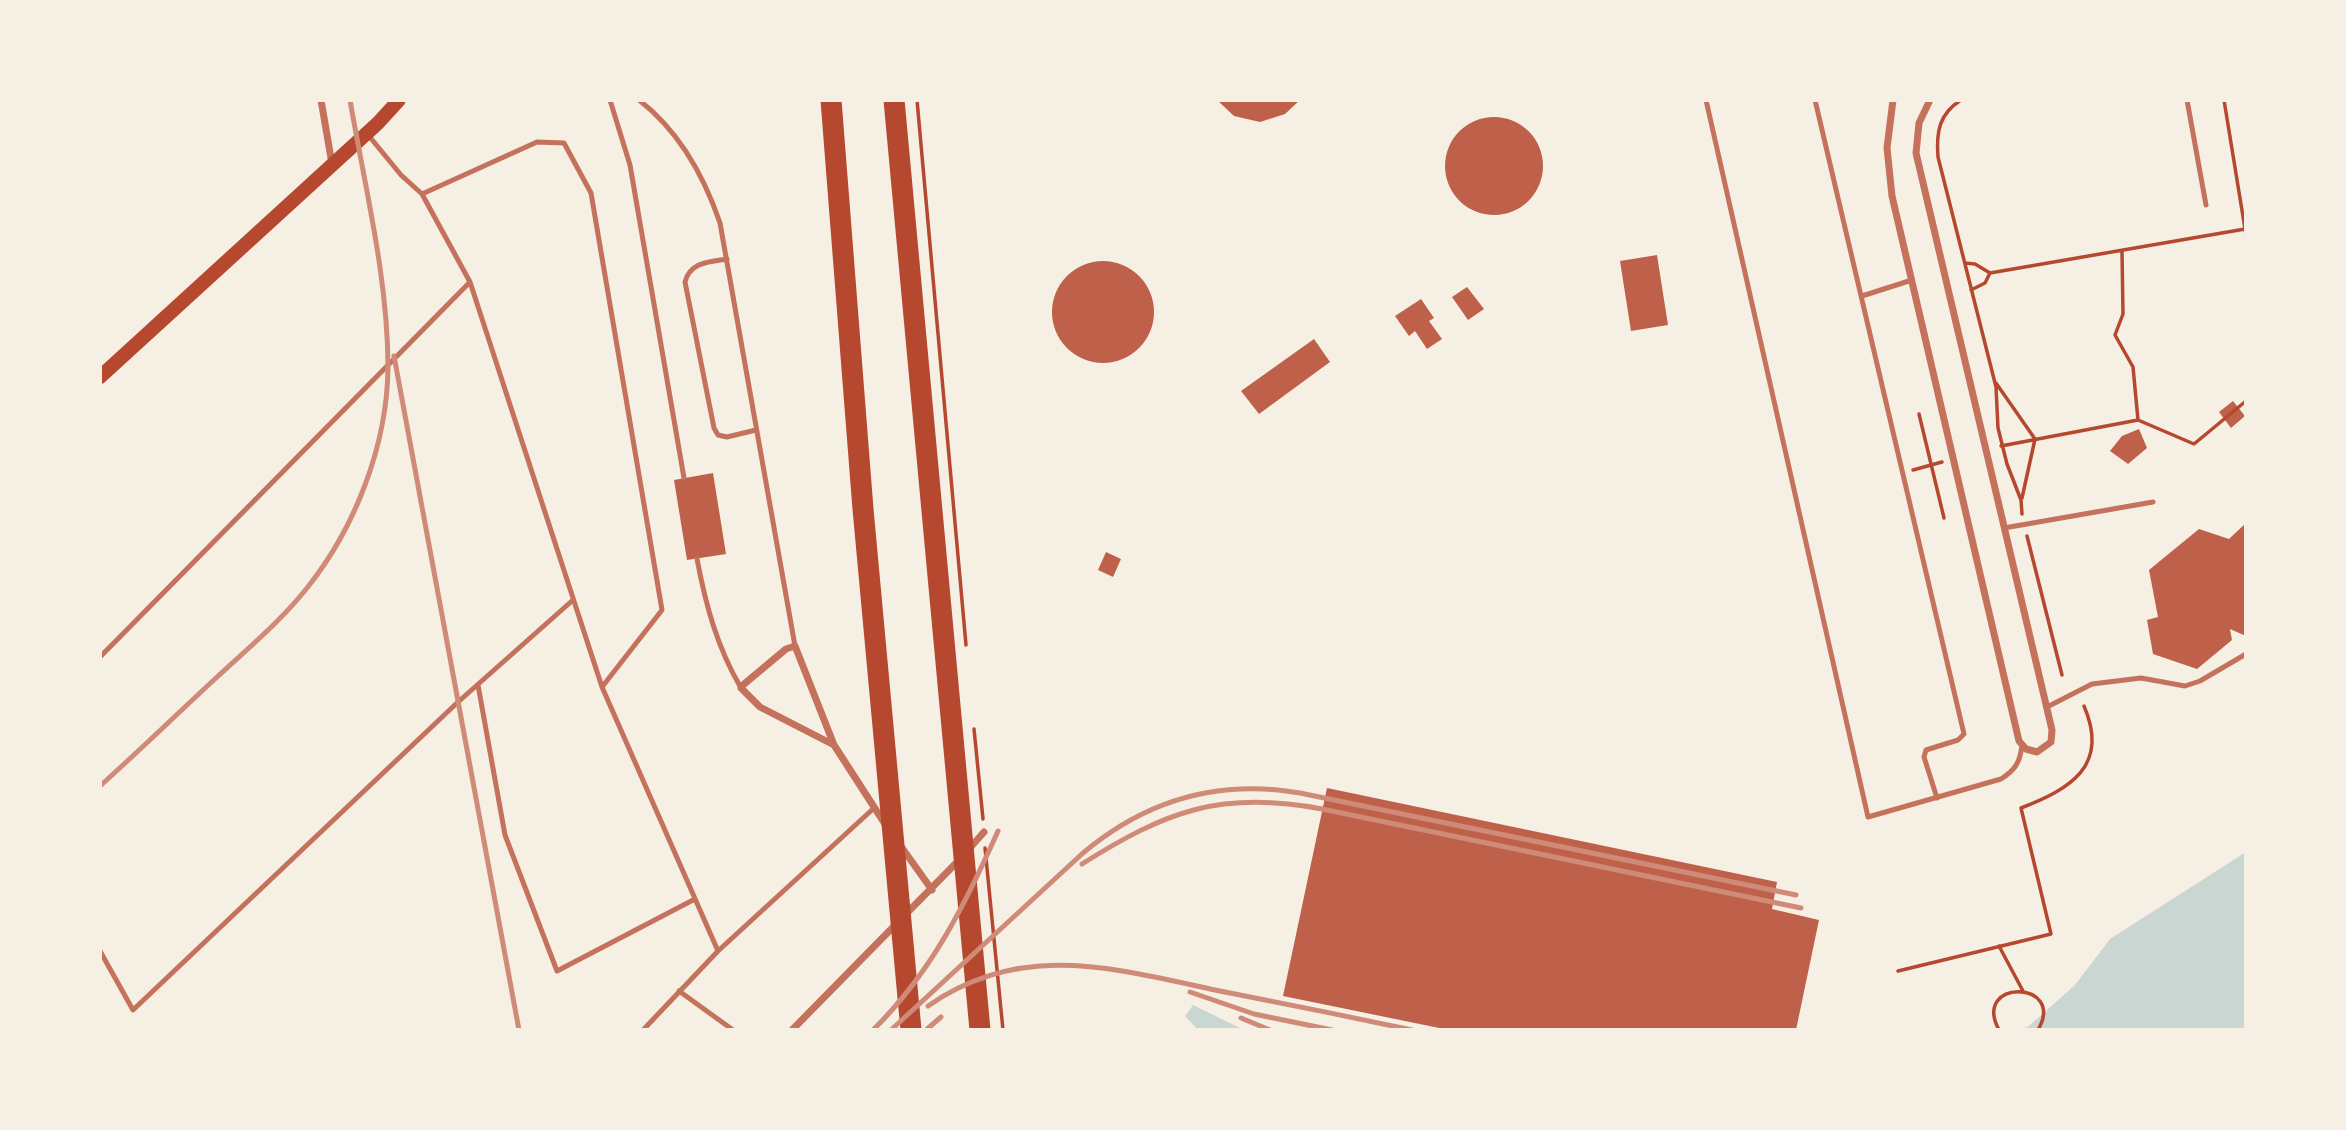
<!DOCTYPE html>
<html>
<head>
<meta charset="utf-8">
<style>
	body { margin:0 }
	#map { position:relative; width:2346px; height:1130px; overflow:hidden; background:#f6efe4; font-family:Lato,sans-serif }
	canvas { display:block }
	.frame { position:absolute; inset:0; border:102px solid #f6efe4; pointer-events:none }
</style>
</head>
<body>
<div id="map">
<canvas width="2346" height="1130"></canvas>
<div class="frame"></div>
</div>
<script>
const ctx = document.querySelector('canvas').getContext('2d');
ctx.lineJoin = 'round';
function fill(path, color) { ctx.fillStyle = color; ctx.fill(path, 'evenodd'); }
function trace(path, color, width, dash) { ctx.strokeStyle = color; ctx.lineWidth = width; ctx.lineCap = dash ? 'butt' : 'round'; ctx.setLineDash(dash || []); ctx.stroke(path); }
const water = new Path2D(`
	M2246,852V1030H2021L2029,1026L2075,985L2110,939Z
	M1193,1005L1244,1030H1198L1185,1016Z`);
const building = new Path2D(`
	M1217,100H1300L1285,114L1260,122L1234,116Z
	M1445 166a49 49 0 1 1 98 0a49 49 0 1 1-98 0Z
	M1657,255L1668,325L1631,331L1620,261Z
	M1052 312a51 51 0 1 1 102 0a51 51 0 1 1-102 0Z
	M1467,287L1484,309L1468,320L1452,297Z
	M1421,299L1434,318L1429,321L1442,339L1427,349L1415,331L1409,336L1395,316Z
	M1314,339L1330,362L1259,414L1241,391Z
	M2233,401L2245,416L2231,428L2219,412Z
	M2139,429L2147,448L2128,464L2110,451L2122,436Z
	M713,473L726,554L687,560L674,480Z
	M2246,523V636L2230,629L2232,640L2197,669L2153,654L2147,620L2158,617L2149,570L2199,529L2229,539Z
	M1106,552L1121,559L1113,577L1098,570Z
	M1327,788L1777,882L1772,909L1819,920L1796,1030H1449L1283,996Z`);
const path = new Path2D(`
	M917,100L966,645
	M1961,100C1939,114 1936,132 1938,157L1996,387L1998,428L2007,464L2021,500L2022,514
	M2224,100L2246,235
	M2122,251L2123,314L2115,335L2133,367L2138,420
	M1965,263L1975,264L1990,273L2245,229
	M1971,290L1985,283L1990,273
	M1996,383L2035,439L2022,498
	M1919,414L1944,518
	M2001,446L2138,420L2194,444L2246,401
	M1913,470L1942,462
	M2027,536L2062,675
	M974,729L983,819
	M985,848L1003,1030
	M1999,946L2023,991
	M1898,971L2051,934L2021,808C2070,789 2110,766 2084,706
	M1999,1030C1971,978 2067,980 2038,1030`);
const service = new Path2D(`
	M610,100L630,165L684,478
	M639,100C679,131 704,176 720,223L795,646
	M1706,100L1868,817L2001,779C2015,770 2020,763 2022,745
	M1815,100L1964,734L1958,740L1926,750L1924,757L1937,798
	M2187,100L2206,205
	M369,136L401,175L422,194L470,282L602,687L718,951L874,808
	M422,194L537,142L564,143L591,193L662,610L602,687
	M727,259C709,262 690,262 685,282L714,428L718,435L727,437L756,430
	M1862,296L1912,280
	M2004,528L2153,502
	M697,559C706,606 717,647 741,688
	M100,657L470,282
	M478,685L505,835L557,971L695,899
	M2047,707L2092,684L2141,678L2185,686L2200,681L2246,654
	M100,951L133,1010L458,702L573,600
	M679,991L733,1030
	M643,1030L718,951`);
const minor = new Path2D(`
	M321,100L332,164
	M1893,100L1887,148L1892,196L2019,741L2026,749L2037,752L2051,742L2052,730L1916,153L1919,123L1930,100
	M834,745L760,707L741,688L743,685L786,649L795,646L834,745L885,824
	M900,845L932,890
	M969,849L984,832
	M792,1030L961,858`);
const secondary = new Path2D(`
	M100,377L378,123L399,100`);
const motorway = new Path2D(`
	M831,100L863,509L911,1030
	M894,100L980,1030`);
const rail = new Path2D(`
	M394,356L519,1030
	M100,786C139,751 177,714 216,678C247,649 280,622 307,588C355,528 387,446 388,368C388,278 365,188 350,100
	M1082,864C1166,811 1221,790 1322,809L1801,908
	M1190,992L1254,1014L1332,1030
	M928,1006C1024,939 1119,970 1225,992C1287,1004 1350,1017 1412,1030
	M1241,1018L1270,1030
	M873,1030C931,973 965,905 998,831
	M891,1030L1083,853C1146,800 1219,779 1300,793L1796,895
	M926,1030L941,1017`);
fill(water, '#c9d6d2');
fill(building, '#bf614a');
trace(path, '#b5482f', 3.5);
trace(service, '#c5725c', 5);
trace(minor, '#c5725c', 7);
trace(secondary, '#b5482f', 14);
trace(motorway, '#b5482f', 21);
trace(rail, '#cf8b77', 5);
</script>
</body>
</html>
